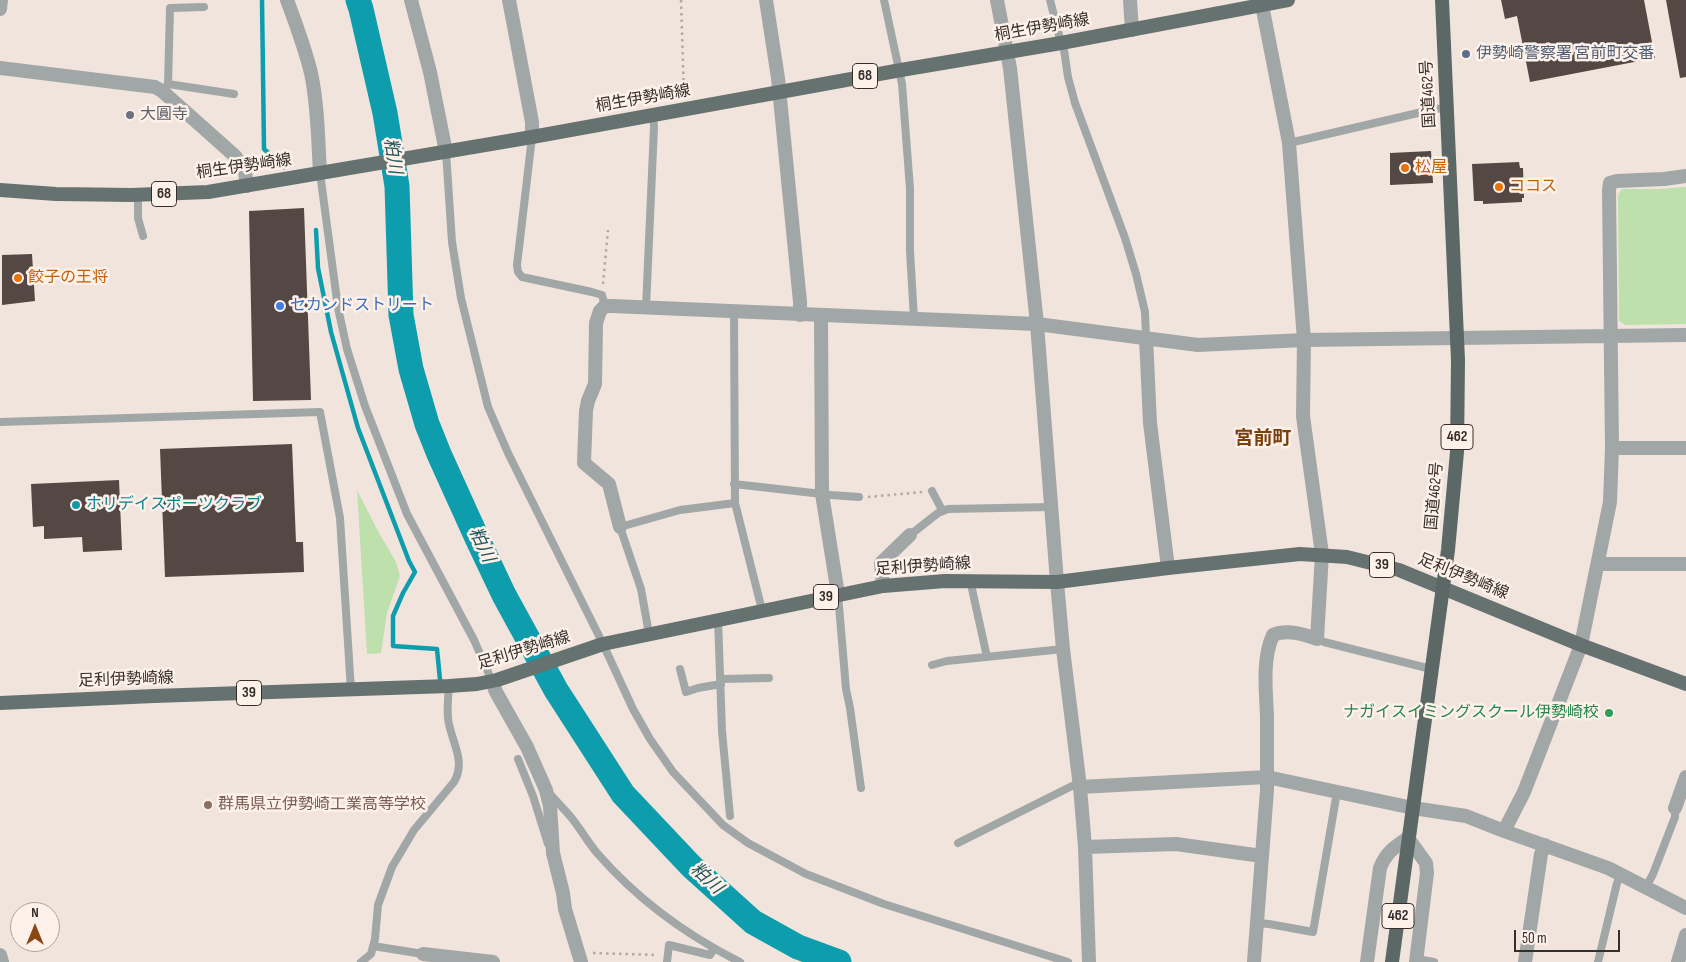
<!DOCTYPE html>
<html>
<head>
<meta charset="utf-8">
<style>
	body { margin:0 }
	#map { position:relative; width:1686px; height:962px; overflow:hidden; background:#f1e4dd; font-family:"Sofia Sans Condensed",sans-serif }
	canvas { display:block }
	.north { position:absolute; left:10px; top:902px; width:50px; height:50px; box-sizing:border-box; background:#fef1ea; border:1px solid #ada39e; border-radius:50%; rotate:0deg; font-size:14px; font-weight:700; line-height:20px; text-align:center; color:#342f2c }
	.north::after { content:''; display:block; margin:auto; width:18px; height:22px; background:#894812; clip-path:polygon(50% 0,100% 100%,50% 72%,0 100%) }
	.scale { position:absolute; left:1514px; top:930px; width:106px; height:22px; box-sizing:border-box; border:2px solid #342f2c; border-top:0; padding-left:6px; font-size:15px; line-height:18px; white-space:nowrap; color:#342f2c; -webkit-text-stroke:4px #fef1ea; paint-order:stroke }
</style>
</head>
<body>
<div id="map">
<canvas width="1686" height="962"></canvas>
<div class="north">N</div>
<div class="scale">50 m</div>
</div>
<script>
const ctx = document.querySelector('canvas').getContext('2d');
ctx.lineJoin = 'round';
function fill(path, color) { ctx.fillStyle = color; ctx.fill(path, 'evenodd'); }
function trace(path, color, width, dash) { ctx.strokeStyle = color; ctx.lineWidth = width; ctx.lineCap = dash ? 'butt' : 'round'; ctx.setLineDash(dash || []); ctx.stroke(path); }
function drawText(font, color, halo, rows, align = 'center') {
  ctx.font = font + ' "Sofia Sans Condensed","Noto Sans JP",sans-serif'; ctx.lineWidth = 5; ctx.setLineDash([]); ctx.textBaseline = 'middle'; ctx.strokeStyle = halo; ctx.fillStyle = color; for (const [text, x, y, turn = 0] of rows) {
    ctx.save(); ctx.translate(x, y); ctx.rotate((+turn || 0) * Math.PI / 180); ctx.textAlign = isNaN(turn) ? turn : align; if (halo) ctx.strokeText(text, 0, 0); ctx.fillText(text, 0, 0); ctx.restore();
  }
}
const green = new Path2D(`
	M1686,187V324L1625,325L1619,321L1618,195L1622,189H1659Z
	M357,490L379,533L396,562L400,576L387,613L381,653L367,654Z`);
const stream = new Path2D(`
	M262,0L264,149L284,167
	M316,230L318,268L331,332L358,428L409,561L415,572L403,593L393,616V646L437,649L440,680`);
const river = new Path2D(`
	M358,0L361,9L385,113L397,186L401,315L411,369L427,424L439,454L477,538L504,595L556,690L623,794L691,866L753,922L798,947L839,962`);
const building = new Path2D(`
	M1501,0H1644L1655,58L1530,82L1517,16L1505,19Z
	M1666,0H1686V77L1680,78Z
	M1431,151L1433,183L1390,185V153Z
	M1519,162L1520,168H1523L1524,198H1522V202L1483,204V201H1474L1472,164Z
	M304,208L311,400L253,401L249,211Z
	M32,254L35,301L2,305V255Z
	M292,444L296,542H303L304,572L165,577L160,449Z
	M119,480L122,550L83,552L82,537L44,539V526L33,527L31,484Z`);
const path = new Path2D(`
	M681,0L684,96
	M603,284L608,230
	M868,497L922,492
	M593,953L657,955`);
const service = new Path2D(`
	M884,0L902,84L910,189V251L914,319
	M1050,0L1061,43
	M1063,43L1068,77L1075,103L1125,238L1136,274L1145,312L1146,338
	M168,84L234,94
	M162,91L168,84L170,8L204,7
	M532,137L517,265L518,272L522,277L592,292L602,295L605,306
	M1289,143L1435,109L1447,108
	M446,152L452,242L461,298L488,407L508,453L603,644L633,709L650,739L673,772L723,825L748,843L806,874L884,904L1068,962
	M320,173L338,308L347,349L365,406L407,514L474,640L492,681
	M138,195V218L143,236
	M646,308L654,127L653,115
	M734,312L735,503L762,610
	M0,422L320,412L340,518L351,690
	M734,484L831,495L859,497
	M932,491L942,510
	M910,535L938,513L948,509L1051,507
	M972,581V589L987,657
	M838,594L846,689L850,708L861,788
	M718,619L722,731L730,816
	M649,634L641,589L620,527L680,510L735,503
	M1317,639L1324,642L1431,669
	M932,665L947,661L1063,649
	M680,669L686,692L698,688L721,684
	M721,679L769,678
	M518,759L533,796L548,844
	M549,793C556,801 563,808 570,816C580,828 587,841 597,853C637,899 686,935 740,962
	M958,843L1080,782
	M1646,887L1653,874L1675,817V808
	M1257,923L1269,924L1313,932L1337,792
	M373,946L423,954
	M1416,959L1434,962
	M361,962L371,954L375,939L378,905L392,867L414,830L454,782C467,760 450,740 448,718C447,708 448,697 449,686
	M667,962L669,945L710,955L714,949
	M1598,962L1617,883L1621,874`);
const minor = new Path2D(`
	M287,0C296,24 305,48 311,73C318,106 318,140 320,173
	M411,0L430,72L446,152
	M509,0L532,122V137
	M766,0L778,78L800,302V315
	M997,0L1010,68L1037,324L1057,582L1063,649L1080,787L1085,847L1089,962
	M1130,0L1132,30
	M0,9L1,0
	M0,68L155,87L162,91L235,156L245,171L247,186
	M612,306H605L600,311L596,323L595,384L588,401L586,411L584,463L609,484L620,527
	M821,316L822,494L838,594
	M1146,338L1150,423L1168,568
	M1612,448H1686
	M1599,564H1686
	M883,586L881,563L910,535
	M492,681L496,692L527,747L546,790L550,806L553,853L563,893L565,909L581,962
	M1080,787L1267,777L1413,808L1466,816L1504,831L1608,868L1686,908
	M1675,808L1686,777
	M1504,831L1524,792L1581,645
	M1085,847L1176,844L1262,856
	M423,954L493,962
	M0,955L2,962
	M1254,962L1267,790C1267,765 1267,741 1267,716C1266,690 1262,659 1273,635C1287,629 1303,634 1317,639L1322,554L1303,416L1304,340L1289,143L1262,5
	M1367,962L1380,868C1386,852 1395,847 1408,838L1426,863L1427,873L1416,962
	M1525,962L1541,854L1545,845
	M1678,962L1686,935`);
const tertiary = new Path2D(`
	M612,306L1037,324L1198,345L1304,340L1686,335
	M1581,645L1610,502L1612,448L1609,190L1610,183L1617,181L1664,179L1686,176`);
const primary = new Path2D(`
	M0,190L56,194L131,195L208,192L532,137L901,70L1061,43L1288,0
	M0,703L154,696L449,686L477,684L497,680L603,644L883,586L945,581L1057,582L1168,568L1300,554L1347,557L1399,570L1581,645L1686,684`);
const trunk = new Path2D(`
	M1392,962L1448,550L1457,452L1458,360L1442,0`);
const markers = [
	[1466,54,5,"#5c6f8a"],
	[130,115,5,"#6b7280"],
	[1405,168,5,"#e8710a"],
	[1499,187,5,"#e8710a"],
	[18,278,5,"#e8710a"],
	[280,306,5,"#3f7fe0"],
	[76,505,5,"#0f9aa8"],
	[1609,713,5,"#2e9e5b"],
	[208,805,5,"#8d6e63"]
];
const shields = [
	[865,76,25],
	[164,194,25],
	[1457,437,32],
	[1382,565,25],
	[826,597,25],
	[249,693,25],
	[1398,916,32]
];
const shieldNames = [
	["68",865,76],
	["68",164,194],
	["462",1457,437],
	["39",1382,565],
	["39",826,597],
	["39",249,693],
	["462",1398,916]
];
const streetNames = [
	["桐生伊勢崎線",1042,28,-10],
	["国道462号",1429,94,-93],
	["桐生伊勢崎線",643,99,-10],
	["桐生伊勢崎線",244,167,-8],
	["国道462号",1435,496,-85],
	["足利伊勢崎線",923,567,-4],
	["足利伊勢崎線",1463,577,22],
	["足利伊勢崎線",524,651,-17],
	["足利伊勢崎線",126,680,-2]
];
const serviceNames = [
	["伊勢崎警察署 宮前町交番",1476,54]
];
const worshipNames = [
	["大圓寺",140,115]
];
const foodNames = [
	["松屋",1415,168],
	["ココス",1509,187],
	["餃子の王将",28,278]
];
const shopNames = [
	["セカンドストリート",290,306]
];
const cultureNames = [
	["ホリデイスポーツクラブ",86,505]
];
const leisureNames = [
	["ナガイスイミングスクール伊勢崎校",1599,713]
];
const educationNames = [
	["群馬県立伊勢崎工業高等学校",218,805]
];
const waterNames = [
	["粕川",392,156,81],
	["粕川",481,545,65],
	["粕川",706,879,43]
];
const quarterNames = [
	["宮前町",1263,439]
];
fill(green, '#bde0ad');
trace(stream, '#0e9dac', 4.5);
trace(river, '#0e9dac', 25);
fill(building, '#544844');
trace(path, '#b4a9a4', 2.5, [2.5, 4]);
trace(service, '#a1a7a6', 8);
trace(minor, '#a1a7a6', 14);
trace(tertiary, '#a1a7a6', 14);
trace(primary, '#667270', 14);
trace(trunk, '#5c6866', 14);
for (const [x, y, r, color] of markers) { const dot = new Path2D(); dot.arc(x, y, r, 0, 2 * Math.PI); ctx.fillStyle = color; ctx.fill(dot); trace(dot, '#fef1ea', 2); }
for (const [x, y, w] of shields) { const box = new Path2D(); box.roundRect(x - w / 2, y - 12.5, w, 25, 4); ctx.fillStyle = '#fef1ea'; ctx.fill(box); trace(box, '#342f2c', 1); }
drawText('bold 15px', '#342f2c', null, shieldNames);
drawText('16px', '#342f2c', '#fef1ea', streetNames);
drawText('16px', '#4e5e75', '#fef1ea', serviceNames, 'left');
drawText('16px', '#5b616d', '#fef1ea', worshipNames, 'left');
drawText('16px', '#c56008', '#fef1ea', foodNames, 'left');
drawText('16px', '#366cbe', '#fef1ea', shopNames, 'left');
drawText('16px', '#0d838f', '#fef1ea', cultureNames, 'left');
drawText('16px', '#27864d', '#fef1ea', leisureNames, 'right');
drawText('16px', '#785e54', '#fef1ea', educationNames, 'left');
drawText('italic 18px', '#22555c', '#fef1ea', waterNames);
drawText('bold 19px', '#793f0d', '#fef1ea', quarterNames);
</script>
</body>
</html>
